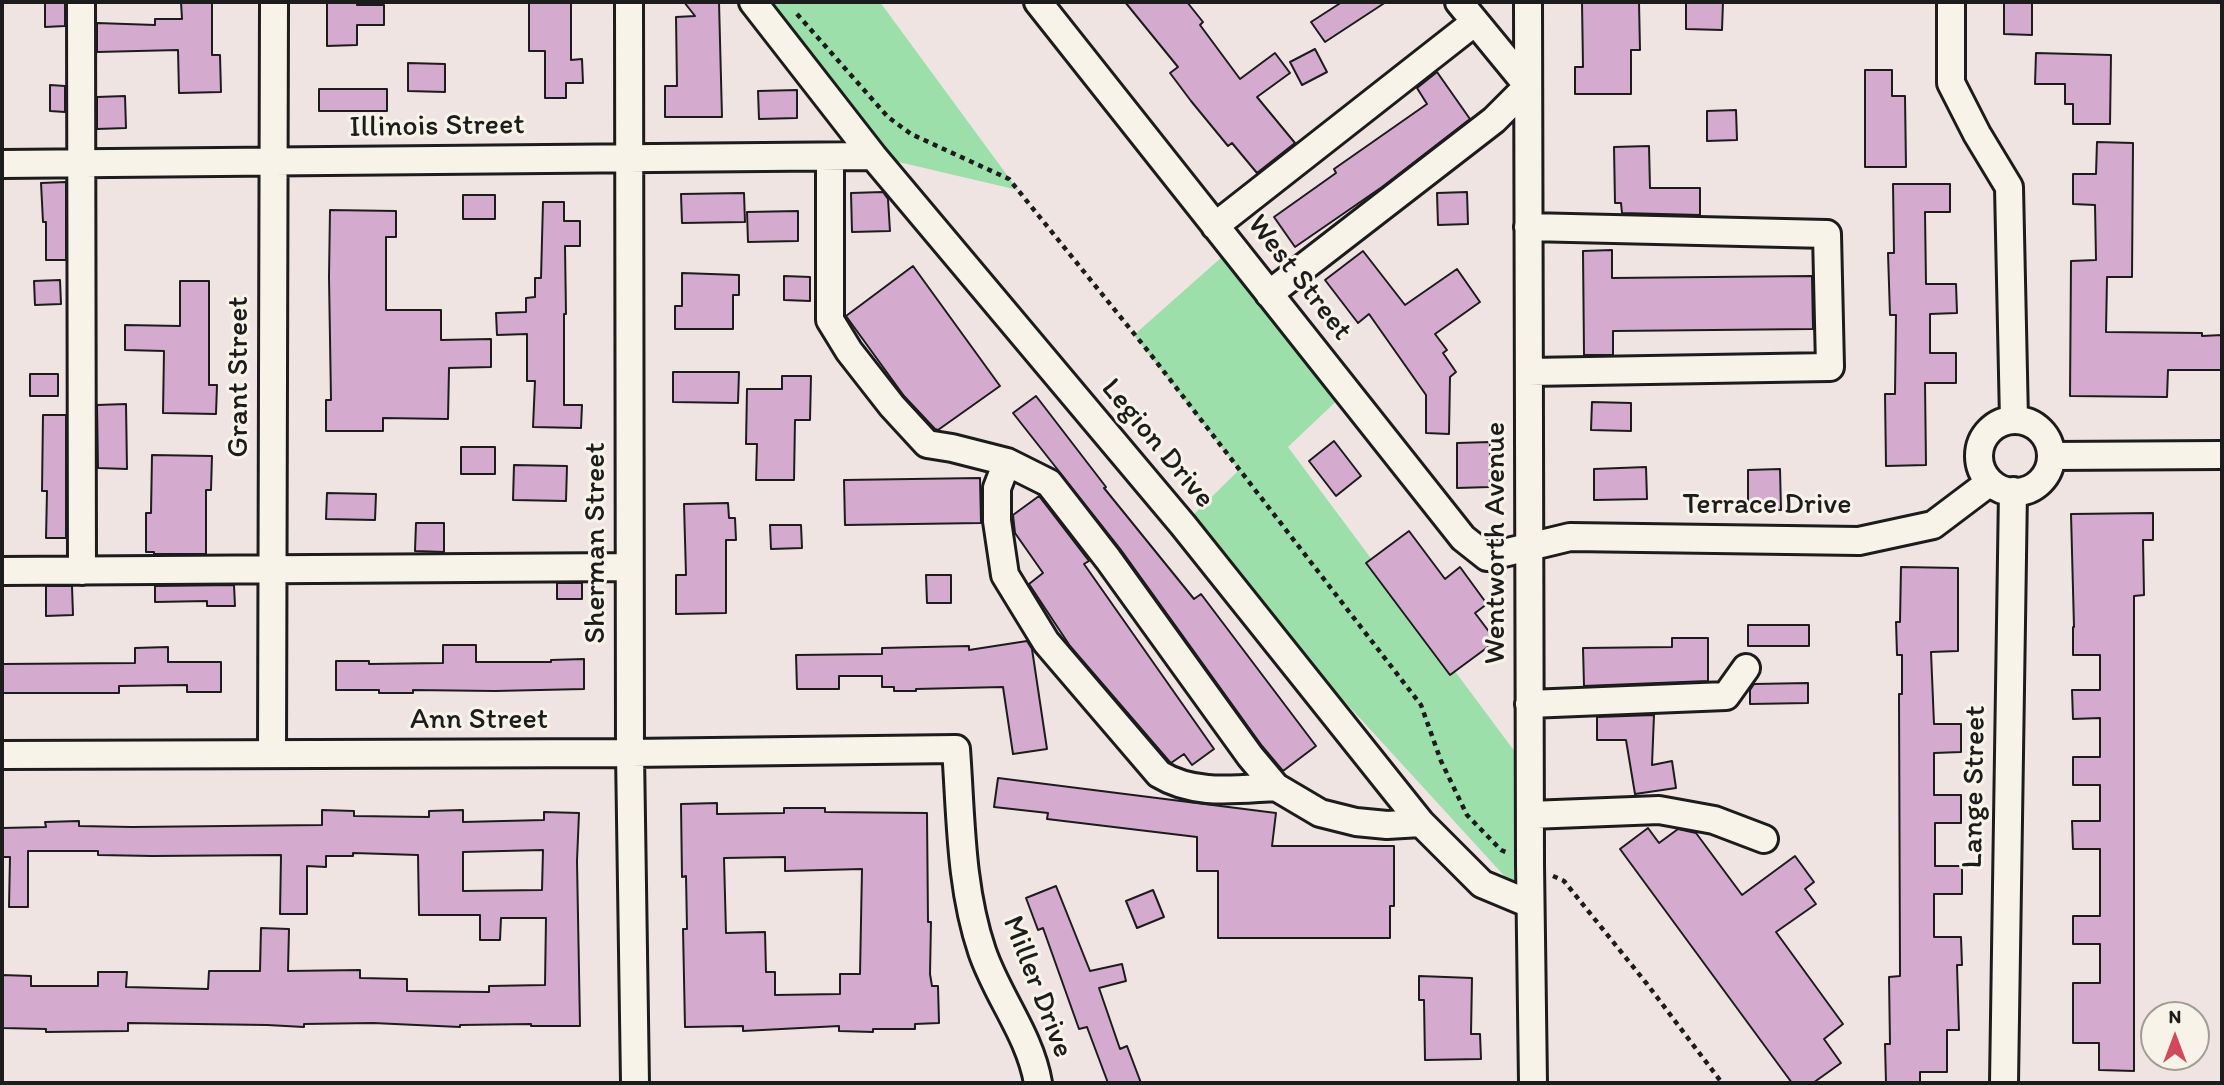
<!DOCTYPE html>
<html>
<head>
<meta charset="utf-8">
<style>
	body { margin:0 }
	#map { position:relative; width:2224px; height:1085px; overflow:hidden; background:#f0e4e3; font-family:Itim,sans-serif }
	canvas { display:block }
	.frame { position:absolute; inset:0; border:4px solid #1c1c1c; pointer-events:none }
	.north { position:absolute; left:2140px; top:1001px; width:70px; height:70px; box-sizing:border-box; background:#f7f3e8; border:2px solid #9f9d96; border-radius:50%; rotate:0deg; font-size:19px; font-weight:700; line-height:28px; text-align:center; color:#1c1c1c }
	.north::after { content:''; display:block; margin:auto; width:24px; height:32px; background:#d1495b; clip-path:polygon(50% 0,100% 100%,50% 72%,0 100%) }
</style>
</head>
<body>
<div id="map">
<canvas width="2224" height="1085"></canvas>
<div class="frame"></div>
<div class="north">N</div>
</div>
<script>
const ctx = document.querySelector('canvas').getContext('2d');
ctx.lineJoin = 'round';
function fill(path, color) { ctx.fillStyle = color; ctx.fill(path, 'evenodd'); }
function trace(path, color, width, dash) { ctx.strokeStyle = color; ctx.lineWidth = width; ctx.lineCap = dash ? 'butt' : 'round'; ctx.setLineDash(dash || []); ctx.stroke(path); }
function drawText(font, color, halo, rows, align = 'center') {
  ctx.font = font + ' Itim,sans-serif'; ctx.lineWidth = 6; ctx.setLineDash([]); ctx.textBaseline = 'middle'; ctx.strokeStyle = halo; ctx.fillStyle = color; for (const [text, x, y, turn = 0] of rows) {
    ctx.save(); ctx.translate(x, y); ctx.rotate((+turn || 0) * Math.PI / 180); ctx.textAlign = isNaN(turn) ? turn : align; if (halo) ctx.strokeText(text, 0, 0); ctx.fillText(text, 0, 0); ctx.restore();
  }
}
const green = new Path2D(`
	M753,2H880L1018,190L873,156Z
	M1232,248L1346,392L1288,447L1530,772V904L1183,525L1239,470L1134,335Z`);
const building = new Path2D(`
	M45,2H65V26L45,27Z
	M181,2H212V55H220L221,92L179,93L178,50L97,52V23L155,25V19H182Z
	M327,2H357V5H384V25H357V45L327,46Z
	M529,2H571V60L582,59L583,83H566V98H545V51H529Z
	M684,2H719L722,117H665V86H677L676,17L695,16Z
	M1125,2H1187L1203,22L1200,25L1240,79L1275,53L1290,73L1257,97L1295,143L1257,173L1232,143L1228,146L1191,101L1170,73L1178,67Z
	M1342,2H1386L1325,42L1311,22Z
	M1582,2H1639L1640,50H1631V94H1575V67H1583Z
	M1686,2H1723L1722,30L1686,29Z
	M2004,3H2032V35L2004,34Z
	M1315,49L1327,72L1302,85L1290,62Z
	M2036,53L2111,55L2110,124H2073V104H2065V84H2035Z
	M408,63L445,64V92L408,91Z
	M1865,70H1892V96H1905L1906,167H1865Z
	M1437,72L1470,119L1382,187L1295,247L1274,217L1336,173L1334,169L1427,104L1417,88Z
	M50,85L65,86V112L50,111Z
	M319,89H387V111H319Z
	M797,90V118L759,119L758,91Z
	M125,96L126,128L97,129V97Z
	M1736,110L1737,140L1707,141V111Z
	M2097,142L2133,143L2132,277H2107L2106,332L2202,333V336L2222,335V370H2168L2167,397L2070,396L2071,261L2096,260L2095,205L2073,204V174H2096Z
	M1649,146L1650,188H1700V215L1622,213L1621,203H1615L1614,147Z
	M66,182V260H46V222H43L41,183Z
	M1893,184H1950V212H1925L1926,284H1956L1957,313L1930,314V353H1956V383H1925L1926,465L1886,466L1885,394H1895L1896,315H1890L1888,253H1894Z
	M883,192L888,199L890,231L852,232L851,193Z
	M1467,192L1468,224L1438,225L1437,193Z
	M744,193L745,222L682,223L681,194Z
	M463,195H495V219H463Z
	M543,202H564V221H580V246H565L566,314H564V405H582L581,428L533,427L535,381H527V334L497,335L496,313L526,312V298L535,297V278H541Z
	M330,210L396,211V237H386V310H441V340L491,339V367L449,368L448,419L383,418V431H326V400H331L329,277Z
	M798,211V241L748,242L747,212Z
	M1612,250V278L1812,276L1813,329L1613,331V355H1584L1583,251Z
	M1363,251L1405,305L1457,269L1480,302L1435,334L1447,350L1443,353L1456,372L1450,377L1449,434L1426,433V395L1369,314L1358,323L1325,280Z
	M913,266L1000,386L938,430L935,429L904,396L846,316Z
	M682,273L739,275V295H733V329H675V306H682Z
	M784,276L810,277V301L784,300Z
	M60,280L61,304L35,305L34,281Z
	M180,281H209V385H217L216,414L163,413L164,351L125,350V325L180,326Z
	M673,372H739L738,403L673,402Z
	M30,374H58V396H30Z
	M782,376H811L810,420H795L794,480H756L757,444H746L747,389H782Z
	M1036,396L1106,487L1104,488L1194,599L1201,594L1316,746L1283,771L1262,746L1121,550L1013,413Z
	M1592,402L1631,403V431L1591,430Z
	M126,404L127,469L98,468L97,405Z
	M43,415H66V538H46L47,491H42Z
	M1334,441L1361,476L1336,496L1309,461Z
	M1490,442V487L1457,488V443Z
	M461,447H495V474H461Z
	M152,455L212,456L211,490H206V554H154V552H146V513H151Z
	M514,465L567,466L566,501L513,500Z
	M1646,467L1647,499L1594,500V469Z
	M1780,469L1781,510H1748V470Z
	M980,478L981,523L845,525L844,480Z
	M327,493L376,494L375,520L326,519Z
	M1039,496L1089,561L1084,564L1214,749L1192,765L1184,754L1171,763L1169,761L1070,646L1029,584L1043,573L1015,533L1013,515Z
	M728,503L729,518H735L736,540H726V613L676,614V575H686L684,504Z
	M2153,513V540H2143L2144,595L2134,596V1071L2099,1070V1043H2073V983H2100V944H2073V916H2100V849H2073L2072,821H2100V785H2073V757H2100V718L2073,719L2072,690H2100V655H2073V627H2074L2071,514Z
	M416,523H444V552L415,551Z
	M770,525H801L802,548L771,549Z
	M1409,531L1445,579L1460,567L1487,604L1475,613L1496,641L1450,675L1366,563Z
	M1901,567L1958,568V651L1931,652L1934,724H1961V752L1934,753V795H1961V823H1935V866H1962V894H1934V937H1961L1962,965H1957L1959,1030H1947V1072H1920V1083H1886L1885,1044H1890L1889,977L1900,976L1899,694H1902V655H1897L1896,622H1900Z
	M926,575H951V603H927Z
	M557,583H582V599H557Z
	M234,585L235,606H207V601L155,602V586Z
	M46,586H72L73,615L46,616Z
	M1748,625H1809V646H1748Z
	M1672,638H1708V681L1584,686L1583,648L1672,647Z
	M1027,641L1032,649L1047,749L1013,754L1003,687L916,689V691H894V687H882V676H839V689H797L796,655L882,654V648L969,646V650Z
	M443,645H476V662H551V660L584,659V689L495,691L413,690V693H379V690H336V661H369V664L443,663Z
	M168,647V662H221V692H187V685L119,686V693H2V664L135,663V648Z
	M1808,683V703L1750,704V690L1754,684Z
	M1654,715L1652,765L1672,761L1676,788L1635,794L1626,740H1597V717Z
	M998,778L1276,813L1272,846H1394V906H1390V938H1218V871H1197V837L1047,819L1048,813L994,807Z
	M717,803V814L784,813V808H825V812L927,813L928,922H931L930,974L932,986H938L939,1023L915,1024V1029H873V1032L839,1031V1026L743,1031V1026L685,1027L683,929H687L686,876L682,877L681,804ZM785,857V871L862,869L860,974H840V994L775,995V972H766L765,932L726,933L724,858Z
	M322,810L354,811V816L429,817V811L463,810V822L544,820V812L579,813L577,861L580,1026H531V1024L460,1025V1027L373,1023L304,1024V1027L267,1025L128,1023V1031L46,1032V1029L2,1028V975L31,976V986H98V972H127L126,987L208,989L209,971H260L261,928L289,929L288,971L360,970V978L407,979V991L489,992V986L545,985L546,918H501L500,940H480V915H419L418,855L353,853V856H326V867L307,866V914H280L281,855L152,856L98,855V851H28V907H9L10,857H2V828L46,827L45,822L79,821V826L132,827L322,825ZM543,850L542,890L463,891V852Z
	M1648,828L1659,843L1678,829L1696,833L1742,895L1795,856L1814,882L1805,889L1816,904L1776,932L1843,1024L1824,1039L1841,1063L1813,1083H1792L1620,849Z
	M1056,886L1090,971L1122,964L1126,981L1099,988L1120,1049L1127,1046L1141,1083H1108L1087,1027L1079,1029L1043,928L1038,930L1026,898Z
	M1153,890L1164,917L1137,928L1126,901Z
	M1419,976L1472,978L1471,1034H1480L1481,1059L1425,1060L1424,1000H1419Z`);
const path = new Path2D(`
	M797,14L888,117L911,134L1009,179L1148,351L1421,705L1441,761L1467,815L1501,850L1508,853
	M1553,876L1564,881L1647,984L1722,1083`);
const minor = new Path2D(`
	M81,2L82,571
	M629,2L630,753L635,1083
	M753,2L873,156L1183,525L1421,823L1482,884L1530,904
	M1038,2L1463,538L1487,557L1570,537L1859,541L1933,525L1990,482
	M1528,2L1530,864L1533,1083
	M1951,2V83L1977,134L2009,187L2014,420
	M830,157V320L849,351L892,406L927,444L952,448L1007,462L1049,483L1108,559L1250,756L1276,787L1320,813L1356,822L1387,825L1421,823
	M2,164L873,156
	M1215,226L1475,22
	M1528,227L1827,234L1830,367L1529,372
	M1269,294L1494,120L1528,86L1459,2
	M1979 456a36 36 0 1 1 72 0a36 36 0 1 1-72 0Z
	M2051,456L2222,455
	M1007,462L997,488V521L1005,575L1046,642L1159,774C1195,796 1236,789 1276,787
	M2,571L629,567
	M1529,704L1726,696L1746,668
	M272,753L274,2
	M2,755L630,753L956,749C961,816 960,886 982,951C997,996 1030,1035 1038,1083
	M1530,815L1659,810L1714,820L1764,839
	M2004,1083L2013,491`);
const streetNames = [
	["Illinois Street",437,127,-1],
	["West Street",1299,278,52],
	["Grant Street",239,377,-90],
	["Legion Drive",1157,444,50],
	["Terrace Drive",1767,505],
	["Sherman Street",596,543,-90],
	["Wentworth Avenue",1496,543,-90],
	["Ann Street",479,720],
	["Lange Street",1975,787,-89],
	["Miller Drive",1037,987,69]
];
fill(green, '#9cdfab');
fill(building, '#d5aacf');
trace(building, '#1c1c1c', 2);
trace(minor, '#1c1c1c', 32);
trace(path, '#1c1c1c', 4.5, [5, 5]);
trace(minor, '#f7f3e8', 26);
drawText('30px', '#1c1c1c', '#f7f3e8', streetNames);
</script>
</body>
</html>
